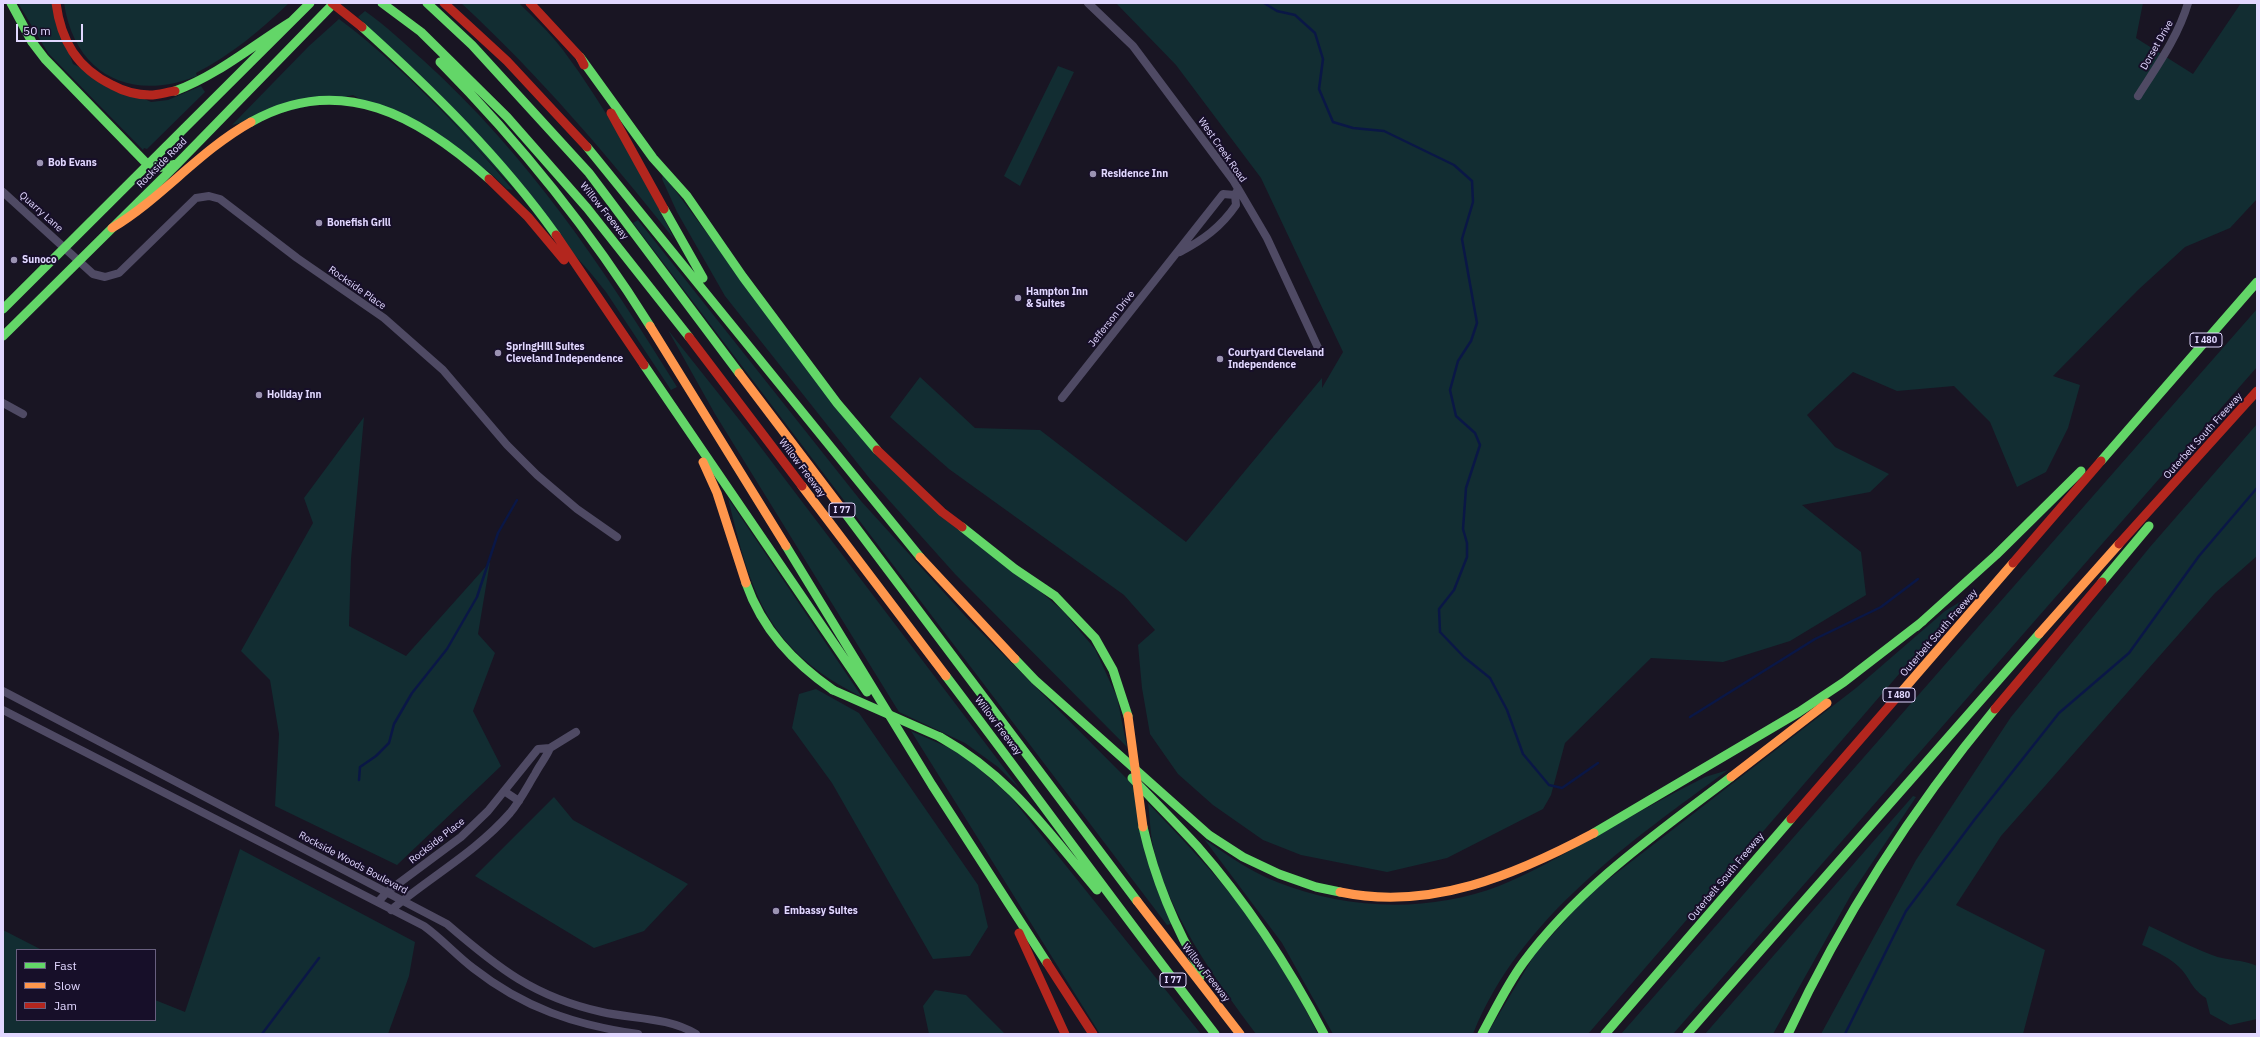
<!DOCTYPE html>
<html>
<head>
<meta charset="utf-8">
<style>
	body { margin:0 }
	#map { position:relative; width:2260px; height:1037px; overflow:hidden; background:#191523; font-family:"IBM Plex Sans",sans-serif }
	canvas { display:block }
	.frame { position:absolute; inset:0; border:4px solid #e1d7ff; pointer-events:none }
	.legend { position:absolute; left:16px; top:949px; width:140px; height:72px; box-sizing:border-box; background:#170f29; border:1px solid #685f7f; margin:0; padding:5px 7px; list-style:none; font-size:12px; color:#e1d7ff }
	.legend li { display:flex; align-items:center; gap:8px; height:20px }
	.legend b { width:20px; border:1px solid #685f7f }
	.scale { position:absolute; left:16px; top:24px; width:67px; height:18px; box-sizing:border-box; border:2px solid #e1d7ff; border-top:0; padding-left:5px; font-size:12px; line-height:14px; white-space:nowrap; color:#e1d7ff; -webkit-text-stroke:3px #170f29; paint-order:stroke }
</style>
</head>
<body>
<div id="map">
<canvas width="2260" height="1037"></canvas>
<div class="frame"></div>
<ul class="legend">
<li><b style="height:5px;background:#63d668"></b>Fast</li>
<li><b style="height:5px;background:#ff974d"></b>Slow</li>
<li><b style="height:5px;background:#b3261e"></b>Jam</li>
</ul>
<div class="scale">50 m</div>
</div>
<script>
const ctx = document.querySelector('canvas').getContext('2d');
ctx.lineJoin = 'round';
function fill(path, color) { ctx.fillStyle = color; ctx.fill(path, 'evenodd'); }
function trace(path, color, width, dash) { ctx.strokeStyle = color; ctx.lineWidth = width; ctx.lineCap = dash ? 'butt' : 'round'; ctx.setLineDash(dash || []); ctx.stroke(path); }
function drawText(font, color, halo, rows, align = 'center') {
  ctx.font = font + ' "IBM Plex Sans",sans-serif'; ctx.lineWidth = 4; ctx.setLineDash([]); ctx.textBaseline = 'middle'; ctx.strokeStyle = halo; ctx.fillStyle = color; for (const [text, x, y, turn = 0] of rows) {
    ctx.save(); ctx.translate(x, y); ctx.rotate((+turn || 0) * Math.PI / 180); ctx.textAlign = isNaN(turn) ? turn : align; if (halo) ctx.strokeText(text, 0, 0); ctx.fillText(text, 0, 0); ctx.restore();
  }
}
const green = new Path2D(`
	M18,3H52L73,64L151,102L168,100L201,86L205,92L147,149L144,148L143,150L48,53Z
	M64,3H289C261,30 231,55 196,73L197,76C132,102 75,76 64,3Z
	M461,3H519C534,18 550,33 563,50C607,109 642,173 674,239C608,156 539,75 461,3Z
	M1116,3H2143L2136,38L2193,74L2241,3H2257V199L2230,228L2185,247L2138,290L2053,376L2080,385L2068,428L2046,472L2017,487L1990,422L1954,386L1897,391L1853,372L1807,415L1835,447L1889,474L1870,492L1802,505L1861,552L1866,595L1790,641L1723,662L1651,658L1565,743L1551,795L1543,809L1447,858L1387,872L1301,855L1263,840L1213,805L1178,774L1150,734L1142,688L1138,645L1155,630L1124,595L949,469L890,417L920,377L975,428L1040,430L1186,542L1322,378V388L1343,352L1261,178L1176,65Z
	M365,11C386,26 404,43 423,60C530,157 602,266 677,387L671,390L606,292L589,271L358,17Z
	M339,19C404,68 461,128 513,190L507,189L488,171L353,95L232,125L309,46Z
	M1058,66L1074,72L1020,186L1004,176Z
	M663,174L855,432L1063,611L1095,649L1117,697L1127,747L955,574L870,479L725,296L677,212L662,179Z
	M638,220L861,501L967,618L1132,784L1171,924L1167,925L633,223Z
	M2257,309V367L1673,1034H1621Z
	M668,330L753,437L1020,789L998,767L965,743L899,712L715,414Z
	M364,417L351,559L349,626L406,656L490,562L478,634L495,653L473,711L501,766L397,865L275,806L279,734L270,680L241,651L313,523L304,498Z
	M2257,424V556L2215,593L2001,836L1956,905L2045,950L2023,1034H1821L1916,860L2011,717L2150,547Z
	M728,498L862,697C767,650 751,594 728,498Z
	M1963,600L1588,1034H1487L1535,954L1588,895L1856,688L1945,611Z
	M816,689L859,713L978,885L988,927L970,956L933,959L832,783L792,728L799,694Z
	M911,731L961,753L1010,796L1201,1034H1100Z
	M1728,770C1630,842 1520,917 1473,1034H1333L1282,943L1204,839C1227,855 1251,872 1277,882C1347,910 1428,913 1499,886C1529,874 1557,858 1585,842C1625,820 1665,797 1705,777Z
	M1913,796L1916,797L1852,893L1773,1034H1705Z
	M554,797L573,820L688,884L644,931L594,948L475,876Z
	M1148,803C1181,838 1215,873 1244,911C1273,949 1297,992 1318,1034H1256C1215,979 1168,914 1153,846C1150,832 1150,817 1148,803Z
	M240,849L415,942L409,976L388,1034H3V930L42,950H17V1020H155V1000L185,1012Z
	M2149,926C2169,935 2190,947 2212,955C2227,961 2242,959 2257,966V1019L2230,1025L2210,1014L2206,998C2191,988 2192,982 2182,970C2172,959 2156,951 2142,945Z
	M935,990L966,995L1005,1034H929L923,1006Z`);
const stream = new Path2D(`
	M1264,3L1277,11L1295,15L1315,33L1323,59L1319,89L1333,122L1353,128L1384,131L1454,165L1472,181L1473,202L1462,239L1477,323L1471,341L1458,361L1450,390L1456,416L1475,433L1480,445L1466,488L1463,529L1467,543V557L1454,590L1439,609L1440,632L1464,657L1490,678L1507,710L1523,754L1549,785L1562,788L1598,763
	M1690,717L1815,639L1881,607L1918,579
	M359,780L360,767L376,756L389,743L394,724L412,693L447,649L477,597L498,533L517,500
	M262,1034L319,958
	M1845,1034L1906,911L1975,819L2059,713L2129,653L2199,556L2257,488`);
const street = new Path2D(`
	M1088,3L1133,46L1233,180L1267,238L1320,352
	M2138,96C2157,66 2178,37 2188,3
	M3,192L93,274L105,277L119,273L196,198L209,196L220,199L297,258L384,318L443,370L507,445L537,475L577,509L617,537
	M1180,252C1203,240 1221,227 1236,205L1235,195L1237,191
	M1062,398L1223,194L1235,195
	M3,403L23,414
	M3,691L447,924C498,968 534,997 602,1012C633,1019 668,1017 696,1034
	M3,710L424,926C442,939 456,955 473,968C524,1008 575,1025 638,1034
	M504,791L519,801
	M378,902L387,892L461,837L488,811L538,749L550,748L576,732
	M391,910C430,877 476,852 510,813C520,801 527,787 535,774C540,764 546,758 550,748`);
const fast = new Path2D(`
	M11,3L32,42L45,59L148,165L157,168L177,164
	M382,3L421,32L507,117L587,208L689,337
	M427,3L472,45L589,173L739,373
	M362,27C432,90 501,158 556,235
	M580,57L653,158L687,196L743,277L837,403L877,450
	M440,62C520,143 590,230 650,326
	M175,91C218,75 253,45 292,21
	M251,122C341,71 420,117 489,179
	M587,147L920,557
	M664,209L703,278
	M3,309L310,3
	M3,336L177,164L334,3
	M644,365L867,692
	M2101,461L2257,282
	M842,509L1137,901
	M962,527L1015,569L1055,596L1095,638L1113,670L1128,716
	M786,546L932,785L1047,963
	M2102,582L2149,526
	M746,583C762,629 793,662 833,690
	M1916,627L1996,555L2081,471
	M1015,659L1035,680L1209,835L1243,857L1279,874L1316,887L1340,892
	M946,676C1036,795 1124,916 1215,1034
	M940,737C1011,777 1046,830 1097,890
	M1132,778C1154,801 1176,823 1197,846C1247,903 1289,967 1324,1034
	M1143,827C1155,880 1175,928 1203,975
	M1594,833L1799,712L1844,682L1923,621
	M1482,1034C1495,1010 1507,985 1523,963C1579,887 1657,833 1731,777
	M1605,1034L1791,819
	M1687,1034L2039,634
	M1788,1034C1843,916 1912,809 1995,709`);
const slow = new Path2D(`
	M112,228C162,198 199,151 251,122
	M650,326L786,546
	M739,373L842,509
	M703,462L717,493L746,583
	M802,486L946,676
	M920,557L1015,659
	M2039,634L2119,544
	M1897,697L2013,563
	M1731,777L1827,703
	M1340,892C1431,911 1515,875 1594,833
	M1137,901L1240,1034`);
const jam = new Path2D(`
	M56,3C61,41 77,68 112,85C123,91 137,95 150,95C158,95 167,92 175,91
	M444,3L507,61L587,147
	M530,3L580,57L584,65
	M611,113L664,209
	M489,179L528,217L564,260
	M556,235L644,365
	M689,337L802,486
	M877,450L942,512L962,527
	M2119,544L2257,391
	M2013,563L2101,461
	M1995,709L2102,582
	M1791,819L1897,697
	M1019,933L1065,1034
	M1047,963L1093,1034`);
const fastBridge = new Path2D(`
	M833,690L940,737`);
const slowBridge = new Path2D(`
	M1128,716L1143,827`);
const jamBridge = new Path2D(`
	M332,3L362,27`);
const markers = [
	[40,163,4,"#9b93b2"],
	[1093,174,4,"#9b93b2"],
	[319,223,4,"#9b93b2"],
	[14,260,4,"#9b93b2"],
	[1018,298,4,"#9b93b2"],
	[498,353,4,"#9b93b2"],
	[1220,359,4,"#9b93b2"],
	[259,395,4,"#9b93b2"],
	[776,911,4,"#9b93b2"]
];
const shields = [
	[2206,340,32],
	[842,510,26],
	[1899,695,32],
	[1173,980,26]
];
const shieldNames = [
	["I 480",2206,340],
	["I 77",842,510],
	["I 480",1899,695],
	["I 77",1173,980]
];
const streetNames = [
	["Dorset Drive",2157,45,-60],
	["West Creek Road",1222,150,55],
	["Rockside Road",162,163,-45],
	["Willow Freeway",604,211,51],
	["Quarry Lane",41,212,42],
	["Rockside Place",357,288,35],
	["Jefferson Drive",1112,319,-52],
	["Outerbelt South Freeway",2203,436,-48],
	["Willow Freeway",802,468,53],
	["Outerbelt South Freeway",1939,633,-49],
	["Willow Freeway",998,726,53],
	["Rockside Place",437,841,-38],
	["Rockside Woods Boulevard",353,863,28],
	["Outerbelt South Freeway",1726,877,-50],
	["Willow Freeway",1206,973,52]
];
const poiNames = [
	["Bob Evans",48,163],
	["Residence Inn",1101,174],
	["Bonefish Grill",327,223],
	["Sunoco",22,260],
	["Hampton Inn",1026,292],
	["& Suites",1026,304],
	["SpringHill Suites",506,347],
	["Cleveland Independence",506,359],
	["Courtyard Cleveland",1228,353],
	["Independence",1228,365],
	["Holiday Inn",267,395],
	["Embassy Suites",784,911]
];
fill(green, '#122d32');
trace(stream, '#0a1746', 2.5);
trace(street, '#4f4a64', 8);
trace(fast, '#63d668', 9);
trace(slow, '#ff974d', 9);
trace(jam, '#b3261e', 9);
trace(fastBridge, '#63d668', 9);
trace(slowBridge, '#ff974d', 9);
trace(jamBridge, '#b3261e', 9);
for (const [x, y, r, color] of markers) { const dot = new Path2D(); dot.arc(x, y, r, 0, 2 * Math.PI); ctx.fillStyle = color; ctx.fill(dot); trace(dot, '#170f29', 1.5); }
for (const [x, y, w] of shields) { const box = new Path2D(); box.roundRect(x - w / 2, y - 7, w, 14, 3); ctx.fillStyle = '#170f29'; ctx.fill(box); trace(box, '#e1d7ff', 1); }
drawText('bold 9px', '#e1d7ff', null, shieldNames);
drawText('10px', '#e1d7ff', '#170f29', streetNames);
drawText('bold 10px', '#e1d7ff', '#170f29', poiNames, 'left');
</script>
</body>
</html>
